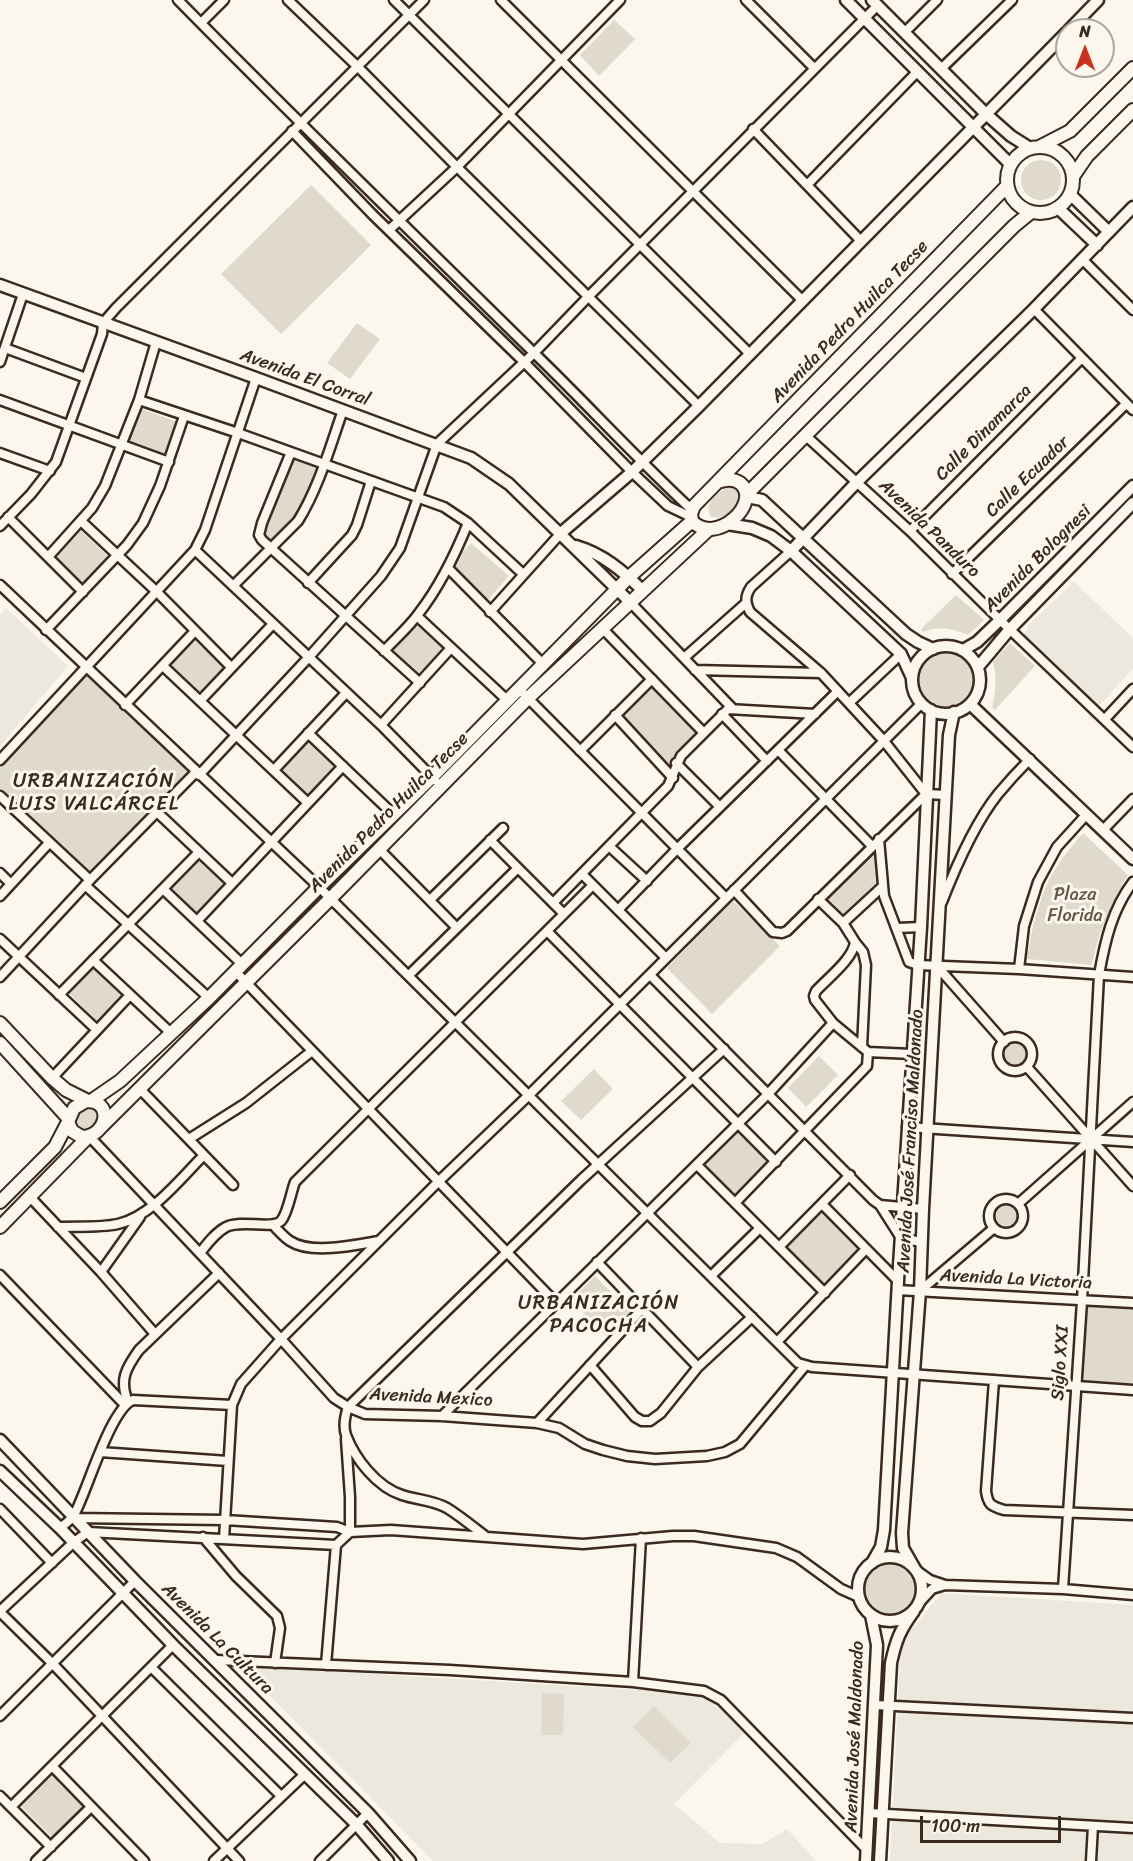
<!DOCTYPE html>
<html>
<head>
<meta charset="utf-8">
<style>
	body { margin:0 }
	#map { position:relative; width:1133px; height:1861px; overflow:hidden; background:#fbf7ec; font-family:Sriracha,sans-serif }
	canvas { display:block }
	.north { position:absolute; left:1055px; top:18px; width:60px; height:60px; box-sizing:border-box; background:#fbf7ec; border:2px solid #aea59a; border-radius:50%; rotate:0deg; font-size:16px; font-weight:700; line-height:24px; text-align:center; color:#3b2a1e }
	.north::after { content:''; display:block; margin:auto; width:21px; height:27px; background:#c8321e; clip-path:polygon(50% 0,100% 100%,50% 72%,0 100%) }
	.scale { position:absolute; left:920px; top:1816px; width:141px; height:27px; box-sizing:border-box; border:3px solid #3b2a1e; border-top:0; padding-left:8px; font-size:18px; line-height:21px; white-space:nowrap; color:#3b2a1e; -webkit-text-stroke:4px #fbf7ec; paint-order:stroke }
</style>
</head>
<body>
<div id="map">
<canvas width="1133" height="1861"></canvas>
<div class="north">N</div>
<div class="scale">100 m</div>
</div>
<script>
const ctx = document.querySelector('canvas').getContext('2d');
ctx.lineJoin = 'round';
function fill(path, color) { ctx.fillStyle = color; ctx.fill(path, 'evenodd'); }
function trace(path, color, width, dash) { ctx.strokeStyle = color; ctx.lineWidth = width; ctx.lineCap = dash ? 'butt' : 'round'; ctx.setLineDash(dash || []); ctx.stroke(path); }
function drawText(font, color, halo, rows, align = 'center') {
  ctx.font = font + ' Sriracha,sans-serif'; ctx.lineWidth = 6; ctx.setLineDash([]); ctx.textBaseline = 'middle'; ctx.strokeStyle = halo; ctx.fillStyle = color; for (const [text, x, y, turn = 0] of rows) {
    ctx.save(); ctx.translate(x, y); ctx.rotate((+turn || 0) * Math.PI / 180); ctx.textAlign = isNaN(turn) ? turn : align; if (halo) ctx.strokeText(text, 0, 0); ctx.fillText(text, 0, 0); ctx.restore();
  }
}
const built = new Path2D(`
	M1074,582L1133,638V669L1099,706L1024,635L1030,623Z
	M6,608L68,666L0,746V615Z
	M941,1593L1133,1605V1861H890L900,1656L904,1639Z
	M240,1666L708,1694L746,1731L674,1804L720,1843L762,1844L787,1829L816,1861H433Z`);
const green = new Path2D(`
	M614,20L635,39L599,76L580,55Z
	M1021 180a20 20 0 1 1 40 0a20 20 0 1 1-40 0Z
	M311,185L371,245L281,334L221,274Z
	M357,323L380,339L350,379L327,363Z
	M139,408L180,423L168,457L126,442Z
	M293,457L320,466L308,497L295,520L273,542L264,535Z
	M731,487L736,488L740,495C738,508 725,521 711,517C703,503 718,490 731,487Z
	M79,529L110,558L85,586L52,557Z
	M471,543L509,576L487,601L449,567Z
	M956,595L984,620L968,635C952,628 940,626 923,632L921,629Z
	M418,619L448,648L420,679L388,651Z
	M199,637L231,665L201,697L168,667Z
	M1010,643L1035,666L995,710L992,707C996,691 997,678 993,662Z
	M919 680a28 28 0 1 1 56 0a28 28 0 1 1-56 0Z
	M87,675L189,772L90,874L0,790V766Z
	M651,685L699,733L667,764L620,715Z
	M309,737L338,765L307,798L277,770Z
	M1083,833L1128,875C1110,906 1099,930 1092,965L1027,959C1032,926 1041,887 1062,859C1068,850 1076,842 1083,833Z
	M879,852L878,887L844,916L839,915L824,900L871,853Z
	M199,856L229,884L197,918L167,891Z
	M732,900L780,946L712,1014L667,968Z
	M93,965L126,995L99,1023L68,992Z
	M1002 1055a13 13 0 1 1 26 0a13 13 0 1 1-26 0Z
	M819,1056L838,1075L806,1107L788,1088Z
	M594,1069L613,1089L581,1120L561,1101Z
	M97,1106L100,1119L90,1131H78L74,1121C80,1108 82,1107 97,1106Z
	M738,1129L769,1160L734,1197L702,1165Z
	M994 1215a13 13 0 1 1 26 0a13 13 0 1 1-26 0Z
	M822,1211L861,1250L824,1288L785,1247Z
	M595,1276L631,1312L606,1336L571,1300Z
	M1087,1306L1133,1308V1385L1081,1382Z
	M864 1589a27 27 0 1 1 54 0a27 27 0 1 1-54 0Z
	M542,1693L564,1694L563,1735H541Z
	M654,1706L691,1743L670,1763L633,1727Z
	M56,1770L89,1805L54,1839L20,1805Z`);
const minor = new Path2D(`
	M178,0C294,118 412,233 530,349C585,402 636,458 692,510
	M288,0L358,67L457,167L699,406
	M394,0L750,354
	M501,0L803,301
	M746,0L814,68
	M201,23L224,0
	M905,32L937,0
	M942,68L1012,0
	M753,129L861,241
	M292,131L373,215L524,362L632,472L668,506L691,517
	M807,185L918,71
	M389,230L457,167L620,0
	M1082,259L1133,310
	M1034,309L1133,410
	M5,348L86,378
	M0,362L23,294
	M0,400L169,462
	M139,400L238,433L444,507L468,523L523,574
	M805,435L910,531L1000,620L1133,747
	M291,452L262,523L259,535L262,540L420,683
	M0,453L50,471
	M8,517L83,592
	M81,521L157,592L231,667
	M0,526L31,494L56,462L102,334L103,323L116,308L424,0
	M910,531L1082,358
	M195,550L381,725L435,780
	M791,551L751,587C745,596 745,602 750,612L821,673L884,741L926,794L946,795
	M48,557L92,508L105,486L139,400L156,342
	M448,568L542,663
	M952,574L1126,404
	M308,583L352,535L357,525L371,481
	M0,585L319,887L798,1363L812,1367L1133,1390
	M233,586L298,521C319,487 330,447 343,410
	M630,602L733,709
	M490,612L561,533
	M417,616L507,700
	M602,628L704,733
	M46,630L127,545L143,523L160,486L184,416
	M384,651C396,638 409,627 419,613C440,586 455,555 468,523
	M684,658L746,603
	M163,666L308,803
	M695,670L821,673
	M518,688L726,898
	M200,701L273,624
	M849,703L901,654
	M125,705L195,631
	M722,714L767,761
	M615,715L673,778
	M1105,719L1133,689
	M381,725L451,648
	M308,733L394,815
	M778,750L872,846
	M580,751L652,679
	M0,760L195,550L205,530L256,378
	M676,763L720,807
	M274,770L346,693
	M199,775L309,657L381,576L400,548L437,444L534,353L588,297L878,5
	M0,796L90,880
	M157,812L232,883
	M1103,830L1133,799
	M879,839L884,896L909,962L918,965L1019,969L1133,977
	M490,840L564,914
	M610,847L647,881
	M379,849L457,928
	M0,873L11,884
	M582,874L666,958
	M85,885L209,998
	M163,889L242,964
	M734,890L773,932L782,933L787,931L926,794
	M0,896L49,843
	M430,900L503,828
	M942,902C956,866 974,824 998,794C1008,782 1019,770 1030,759
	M553,903L668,786L681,756L728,709L815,714
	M618,910L677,849L838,691
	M197,921L343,766
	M843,923L882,887
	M897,928L921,927
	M547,931L776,1162
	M0,939L97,1030
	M855,942L863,952L866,965L862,1047
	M93,960L171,1033
	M936,965L1004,1042
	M1019,969L1024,926L1038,882L1057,847L1086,815
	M235,971L556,1303
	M409,975L518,868
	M650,975L873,1200L880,1205L923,1209
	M0,977L90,880L196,772
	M59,995L199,852
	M998 1054a17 17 0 1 1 34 0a17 17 0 1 1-34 0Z
	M868,1052L912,1054
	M1027,1067L1133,1186
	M52,1078L130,995
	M140,1089L233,1185
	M907,1127L1133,1142
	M89,1136L281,1339L334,1398L348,1407L365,1414L442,1416L537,1423L559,1428L585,1444L603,1450L627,1456L655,1459L707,1456L725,1452L740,1444L805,1366
	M189,1139L246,1103L312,1051
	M697,1165L825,1293
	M30,1197L101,1272L155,1334
	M989 1216a17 17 0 1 1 34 0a17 17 0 1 1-34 0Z
	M735,1203L867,1066L868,1052L833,1023L815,1000L814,996L816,991C828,978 853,959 855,942L843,923L818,899
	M822,1204L898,1281
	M1018,1204L1133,1102
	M880,1205L901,1238L921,1242
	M273,1225C278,1230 284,1237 290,1241C311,1255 355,1245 379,1241
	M58,1227C77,1226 99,1228 118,1224C151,1217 181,1178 204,1155
	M779,1247L850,1175
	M200,1253C207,1244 215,1233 226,1227C242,1219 272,1230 281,1221C288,1213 291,1192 295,1182L593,885
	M597,1262L698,1367
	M101,1272L140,1217
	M0,1275L125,1405
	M711,1276L760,1228
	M897,1290L1133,1303
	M920,1291L994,1228
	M777,1342L866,1249
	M590,1365L635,1417L642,1421H650L661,1413L698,1367L752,1317
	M994,1380L986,1491C988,1505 991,1506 1004,1510L1133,1515
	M128,1402C119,1380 126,1368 139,1350L219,1273
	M442,1416L768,1094L833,1023
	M537,1423L642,1309
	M100,1452L228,1461
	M0,1509L52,1563
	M73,1518L225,1520L337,1527L350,1532L391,1530L583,1544L673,1536H694L776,1548L797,1557L841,1589L859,1597
	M60,1528C65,1524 71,1520 74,1515C87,1492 110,1409 133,1400L232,1405
	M485,1536C472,1526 460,1516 447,1508C433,1500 417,1500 402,1495C377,1487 355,1459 346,1435C343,1426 345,1416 348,1407L581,1180L724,1049
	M203,1537L236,1576L277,1616L280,1628L275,1663
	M224,1539L232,1405L241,1384L281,1339L438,1182L529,1095L922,703
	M916,1570L930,1580L945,1585L1063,1589L1133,1595
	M1063,1589L1082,1301L1099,975C1105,941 1112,910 1133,882
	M920,1602L932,1589L945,1585
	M0,1611L74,1542L88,1532L336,1545L350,1532V1497L346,1439
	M0,1612L53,1664L239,1861
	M217,1660L450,1670L633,1682L704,1691L721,1700L866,1849
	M326,1665L336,1545
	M151,1667L281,1796
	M633,1682L641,1538
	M875,1705L1133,1718
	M0,1716L135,1581
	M52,1766L144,1861
	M0,1796L51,1847
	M11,1807L173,1645
	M869,1813L1133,1828
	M36,1861L91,1807
	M214,1861L305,1774
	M320,1861L368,1813
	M1091,1861L1093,1826`);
const tertiary = new Path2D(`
	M846,0L1010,164
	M872,0L986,114L1011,136L1030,148
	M1069,30L1098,0
	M1071,195L1109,232
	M1058,208L1097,245
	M0,285L256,378L471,458L509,484L630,602
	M747,497L762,500L906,634L918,642L933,649
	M727,524L752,528L771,536L791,551L901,654L912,678
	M561,533L632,472L699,406L1067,32
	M576,546C603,554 623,571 642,590
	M791,551L856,483L1034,309L1133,207
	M912 680a34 34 0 1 1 68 0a34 34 0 1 1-68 0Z
	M963,650L977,642L1000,620L1133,486
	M978,667L1010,629L1133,503
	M970,704L1133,859
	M0,1440L135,1581L368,1813L410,1861
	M0,1471L60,1528L173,1645L356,1824L388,1861
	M858 1589a32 32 0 1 1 64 0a32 32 0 1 1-64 0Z
	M872,1563L881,1547L884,1530L898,1281L921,927L931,710
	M915,1569L903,1548L902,1533L920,1291L923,1209L949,735L954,712
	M866,1861L877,1645L871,1615
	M880,1861L891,1663C896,1640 900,1630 914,1611`);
const secondary = new Path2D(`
	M1007 180a33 33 0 1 1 66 0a33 33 0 1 1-66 0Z
	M1039,147L1070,131L1133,68
	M1074,175L1087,156L1133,110
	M718,482C726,479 733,478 740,483C763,502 716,547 692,521L691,514L694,506L1007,186
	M747,494L1014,226L1031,212
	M0,1023L52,1078L66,1090L88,1101
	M0,1043L69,1119
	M86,1101C114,1100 108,1136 82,1137L72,1131L68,1122L74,1108Z
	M91,1101L120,1081L209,998L319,887L432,777L629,577L692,521
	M101,1127L331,898L528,698L708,530
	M0,1202L55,1147L68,1122
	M0,1227L88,1137`);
const streetNames = [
	["Avenida Pedro Huilca Tecse",850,322,-46],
	["Avenida El Corral",305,378,20],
	["Calle Dinamarca",984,433,-45],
	["Calle Ecuador",1028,477,-44],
	["Avenida Panduro",929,529,44],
	["Avenida Bolognesi",1038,559,-45],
	["Avenida Pedro Huilca Tecse",389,813,-45],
	["Avenida José Franciso Maldonado",911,1141,-87],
	["Avenida La Victoria",1016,1280,3],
	["Siglo XXI",1061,1363,-86],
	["Avenida Mexico",431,1398,3],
	["Avenida La Cultura",217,1639,45],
	["Avenida José Maldonado",855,1737,-88]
];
const parkNames = [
	["Plaza",1075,895],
	["Florida",1075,916]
];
const neighbourhoodNames = [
	["URBANIZACIÓN",94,782],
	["LUIS VALCÁRCEL",94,805],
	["URBANIZACIÓN",599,1304],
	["PACOCHA",599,1327]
];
fill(built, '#ede8dd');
fill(green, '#dfd9ce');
trace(minor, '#3b2a1e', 13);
trace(tertiary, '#3b2a1e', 15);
trace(secondary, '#3b2a1e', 16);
trace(minor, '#fbf7ec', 8);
trace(tertiary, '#fbf7ec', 10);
trace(secondary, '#fbf7ec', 12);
drawText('18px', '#3b2a1e', '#fbf7ec', streetNames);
drawText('18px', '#64564a', '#fbf7ec', parkNames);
ctx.letterSpacing = '1.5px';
drawText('20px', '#3b2a1e', '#fbf7ec', neighbourhoodNames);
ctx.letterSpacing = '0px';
</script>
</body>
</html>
